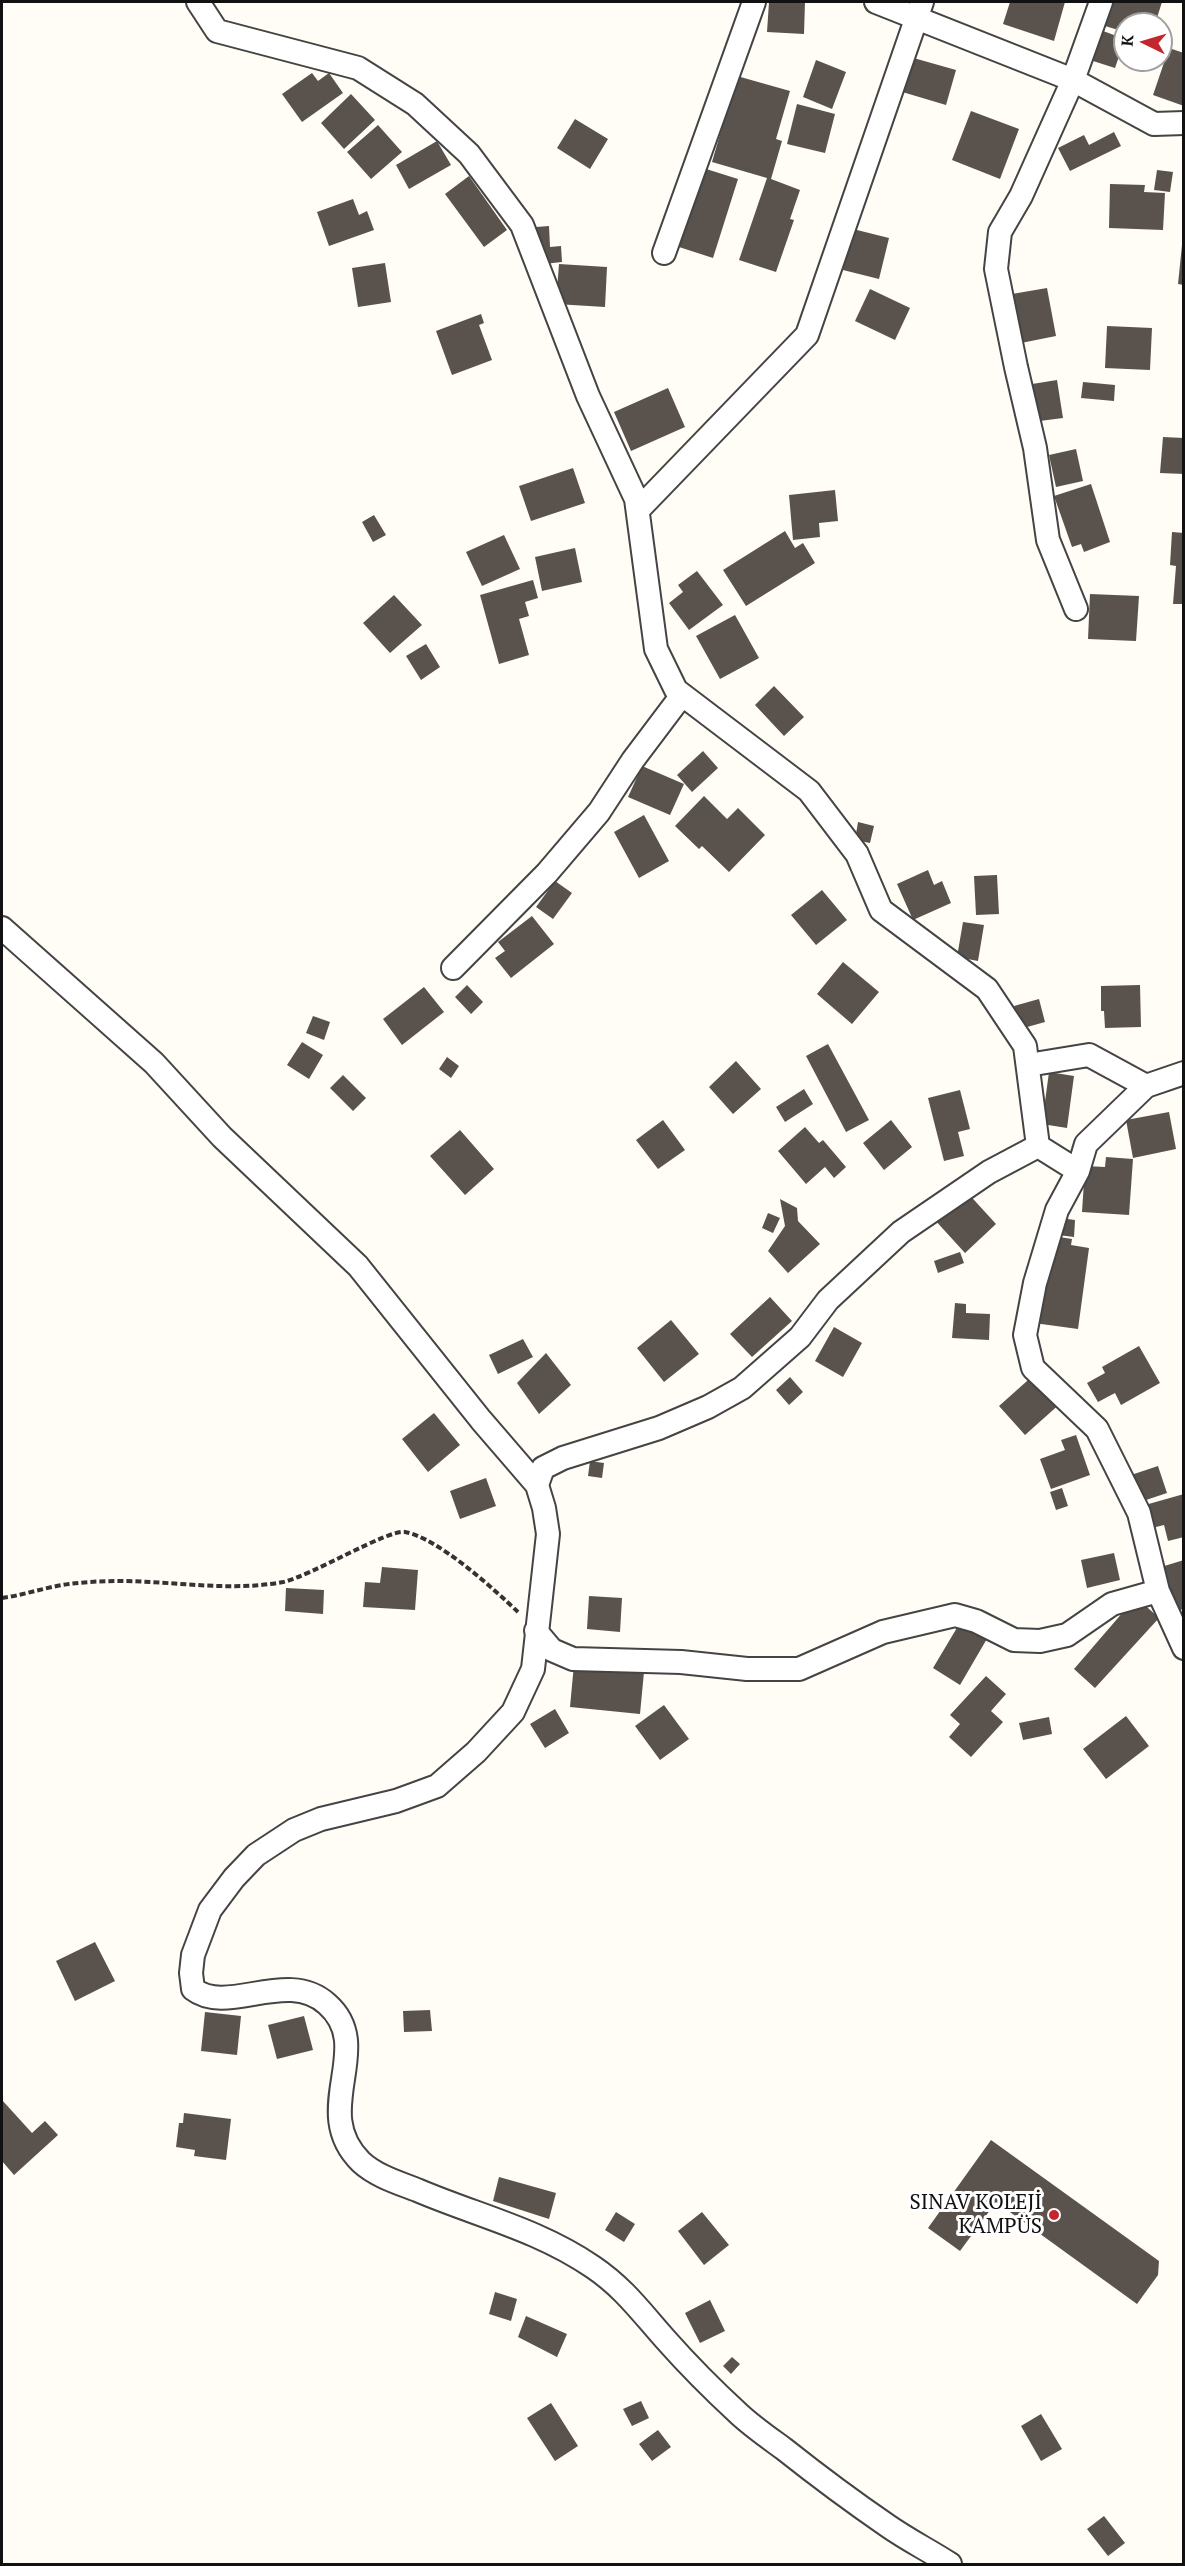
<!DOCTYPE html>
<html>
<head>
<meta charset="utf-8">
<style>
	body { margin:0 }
	#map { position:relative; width:1185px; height:2566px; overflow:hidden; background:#fffdf5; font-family:"PT Serif",serif }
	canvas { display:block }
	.frame { position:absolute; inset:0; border:3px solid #111; pointer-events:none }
	.north { position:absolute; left:1113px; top:12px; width:60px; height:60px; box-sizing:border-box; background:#fff; border:2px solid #a0a0a0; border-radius:50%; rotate:275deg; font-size:16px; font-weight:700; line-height:24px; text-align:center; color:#111 }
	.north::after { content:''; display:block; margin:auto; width:21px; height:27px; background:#c4262e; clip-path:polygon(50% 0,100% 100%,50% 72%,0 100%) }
</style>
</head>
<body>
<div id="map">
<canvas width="1185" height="2566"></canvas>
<div class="frame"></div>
<div class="north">K</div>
</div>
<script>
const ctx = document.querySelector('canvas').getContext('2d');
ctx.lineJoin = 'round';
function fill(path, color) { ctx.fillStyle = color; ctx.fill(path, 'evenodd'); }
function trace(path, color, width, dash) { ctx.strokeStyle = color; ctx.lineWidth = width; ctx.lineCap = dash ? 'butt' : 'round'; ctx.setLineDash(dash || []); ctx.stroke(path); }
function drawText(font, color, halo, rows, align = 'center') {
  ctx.font = font + ' "PT Serif",serif'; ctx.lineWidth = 6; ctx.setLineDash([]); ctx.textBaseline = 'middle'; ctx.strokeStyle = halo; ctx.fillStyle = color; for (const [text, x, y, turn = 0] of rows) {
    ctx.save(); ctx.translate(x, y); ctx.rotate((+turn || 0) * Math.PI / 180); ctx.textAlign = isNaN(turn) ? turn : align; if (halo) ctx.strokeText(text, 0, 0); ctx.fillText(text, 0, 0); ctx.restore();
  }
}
const building = new Path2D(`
	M769,2H805L804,34L767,32Z
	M1010,2H1065L1054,41L1003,24Z
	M1113,2H1162L1155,24H1125V32L1105,26Z
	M1103,31L1125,39L1115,68L1093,61Z
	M1169,48L1184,53V106L1153,95Z
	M910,57L956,70L946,105L899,91Z
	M816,60L846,72L832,109L803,97Z
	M312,73L318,81L329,73L343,93L302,122L282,94Z
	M737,76L790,91L776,139L782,141L771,179L800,190L790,219L794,220L776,272L739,260L767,178L712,162Z
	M351,94L375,120L344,149L321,123Z
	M797,104L835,114L825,153L787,144Z
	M971,111L1019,129L1000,179L952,160Z
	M575,119L608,139L590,169L557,148Z
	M378,125L402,152L371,179L347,152Z
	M1114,132L1121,146L1070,171L1058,148L1084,135L1089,145Z
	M437,141L451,165L409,189L396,165Z
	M703,168L738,179L713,258L679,247Z
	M1157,170L1173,172L1170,192L1154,190Z
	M469,176L507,230L484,247L445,194Z
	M1110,184L1145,185L1144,192L1165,193L1163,230L1109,228Z
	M353,199L359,215L367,211L374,230L329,246L317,212Z
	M549,226L550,247L561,246L562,262L544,264L538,253L536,227Z
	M853,229L889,238L879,279L843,270Z
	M1182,245H1184V285L1178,284Z
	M385,263L391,302L358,307L352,268Z
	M559,264L607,267L605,307L556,304Z
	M1047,288L1056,336L1021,343L1012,294Z
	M870,289L910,308L895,340L855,321Z
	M481,314L484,323L479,325L492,360L452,375L436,331Z
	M1107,326L1152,328L1150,370L1105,368Z
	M1057,380L1063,418L1032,422L1026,385Z
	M1083,382L1115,385L1114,401L1081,398Z
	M668,388L685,427L631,451L614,412Z
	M1163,437L1184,438V474L1160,473Z
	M1076,449L1083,481L1056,487L1049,455Z
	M573,468L585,503L531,521L519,486Z
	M1091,484L1110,542L1084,552L1081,544L1072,547L1054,496Z
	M835,490L838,521L819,523L820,537L793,540L789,495Z
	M374,515L386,535L373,542L362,522Z
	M785,531L795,548L803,543L815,563L746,606L723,570Z
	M1172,532L1184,533V604H1173L1176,566L1170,565Z
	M504,535L520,569L482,586L466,552Z
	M575,548L582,582L542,591L535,557Z
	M697,571L723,605L689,630L669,603L683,592L678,585Z
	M533,580L538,598L525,602L529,616L519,619L529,655L499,664L480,595Z
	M1090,594L1139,596L1136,641L1088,639Z
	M394,595L422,625L390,653L363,623Z
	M735,615L759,658L720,679L696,636Z
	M426,644L440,667L421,680L406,656Z
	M774,686L804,717L784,736L755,705Z
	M703,751L718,768L692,792L677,775Z
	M642,766L684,784L670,815L628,797Z
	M704,796L727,819L738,808L765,835L729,872L702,846L699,849L675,826Z
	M644,815L669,861L639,878L614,832Z
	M858,822L874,826L870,843L855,840Z
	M928,870L934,885L942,881L951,903L913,920L897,884Z
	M997,875L999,914L976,915L974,876Z
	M555,881L572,893L553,919L536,907Z
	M822,890L847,920L816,945L791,915Z
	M532,916L554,944L511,978L495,958L505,951L498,942Z
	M963,922L984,925L978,961L957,957Z
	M843,962L879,992L852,1024L817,994Z
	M467,985L483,1002L471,1014L455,997Z
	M1140,985L1141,1027L1105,1028L1104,1011H1101V986Z
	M424,987L444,1012L402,1045L383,1019Z
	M1039,999L1045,1022L1020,1029L1014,1006Z
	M313,1016L330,1022L324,1040L306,1033Z
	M302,1042L323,1055L309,1079L287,1065Z
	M828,1044L869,1120L846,1132L806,1056Z
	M447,1057L459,1066L451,1078L439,1069Z
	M736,1061L761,1089L733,1114L709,1087Z
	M1049,1072L1074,1076L1067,1128L1042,1124Z
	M343,1075L366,1098L353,1111L330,1088Z
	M804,1089L813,1104L785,1122L776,1107Z
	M960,1090L970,1129L958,1132L964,1156L944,1161L928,1098Z
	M1169,1112L1176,1149L1133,1158L1126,1120Z
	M663,1120L685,1150L658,1169L636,1140Z
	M891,1120L912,1147L884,1170L863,1143Z
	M805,1127L819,1143L823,1140L846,1167L834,1178L825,1167L806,1184L778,1151Z
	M460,1130L494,1169L465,1195L430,1156Z
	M1106,1157L1133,1159L1129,1215L1082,1212L1085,1166L1105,1167Z
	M965,1190L996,1224L965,1253L934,1219Z
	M780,1199L797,1208L798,1221L820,1244L788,1273L768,1251L785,1226Z
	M768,1213L780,1218L773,1233L762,1228Z
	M1060,1218L1075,1220L1074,1237L1058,1235Z
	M1053,1236L1072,1239L1071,1245L1089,1248L1078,1329L1034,1323Z
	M960,1252L964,1263L938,1273L934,1261Z
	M770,1297L792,1321L752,1357L730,1334Z
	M955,1303L966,1304V1313L990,1314L989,1340L952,1338Z
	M671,1320L699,1354L664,1382L637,1348Z
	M834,1327L862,1343L843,1377L815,1361Z
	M523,1339L533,1357L498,1374L489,1355Z
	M1139,1346L1160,1383L1121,1405L1115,1393L1098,1402L1087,1383L1105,1373L1102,1367Z
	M546,1353L571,1385L539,1414L517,1383Z
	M1036,1373L1062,1402L1025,1435L999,1406Z
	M790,1377L803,1392L789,1405L776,1390Z
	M434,1413L460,1445L428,1472L402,1439Z
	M1076,1435L1090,1475L1051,1489L1040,1459L1065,1450L1061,1440Z
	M590,1461L604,1463L602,1478L588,1476Z
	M1158,1466L1167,1493L1140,1502L1131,1475Z
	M486,1478L496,1506L460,1519L450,1491Z
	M1062,1488L1068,1506L1056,1510L1050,1492Z
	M1184,1494V1537L1168,1541L1164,1525L1152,1528L1145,1505Z
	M1114,1553L1120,1580L1087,1588L1081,1560Z
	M1184,1560V1609L1175,1611L1161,1567Z
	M382,1567L418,1570L415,1610L363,1607L365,1582L380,1583Z
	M286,1588L324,1590L323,1614L285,1611Z
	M589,1596L622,1598L620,1632L587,1629Z
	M1136,1597L1159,1618L1095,1688L1074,1669Z
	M961,1621L988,1637L960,1685L933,1668Z
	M574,1664L644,1672L640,1714L570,1707Z
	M986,1676L1006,1694L991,1711L1003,1722L971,1757L949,1737L960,1724L950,1715Z
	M664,1705L689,1739L660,1760L635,1726Z
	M555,1709L569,1733L545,1748L530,1724Z
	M1126,1716L1149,1746L1106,1779L1083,1749Z
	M1049,1717L1052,1734L1023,1740L1019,1723Z
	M95,1942L115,1981L75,2001L56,1961Z
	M430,2010L432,2031L404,2032L403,2011Z
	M205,2012L241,2016L237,2055L201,2051Z
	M304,2016L313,2050L277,2059L268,2025Z
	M2,2100L32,2133L45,2121L58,2135L14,2175L2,2161Z
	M184,2113L231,2119L226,2160L194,2156L195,2150L176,2147L179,2123H183Z
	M991,2140L1159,2261L1158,2275L1137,2304L996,2202L960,2251L928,2228Z
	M499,2177L556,2193L549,2219L493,2201Z
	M616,2212L635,2224L624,2242L605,2230Z
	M702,2212L729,2245L704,2265L678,2231Z
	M495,2292L517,2299L511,2321L489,2314Z
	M710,2300L725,2331L700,2343L685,2313Z
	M526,2316L567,2334L557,2357L518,2337Z
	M732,2357L740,2364L731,2374L723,2366Z
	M641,2401L649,2418L632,2426L623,2409Z
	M551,2403L578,2446L555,2461L527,2418Z
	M1041,2414L1062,2449L1041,2461L1021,2426Z
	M658,2430L671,2447L652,2461L639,2444Z
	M1104,2516L1125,2543L1108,2556L1087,2529Z`);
const path = new Path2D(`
	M2,1598C24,1595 46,1587 69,1584C85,1582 102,1581 119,1581C173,1581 229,1592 283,1582C311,1576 388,1529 405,1532C438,1538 494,1589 519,1613`);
const minor = new Path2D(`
	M198,2L217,31L358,68L415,104L469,154L522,225L588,396L636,499L656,649L676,690L809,791L857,854L881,910L987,989L1025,1046L1038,1146L1078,1171
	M876,2L1073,80L1154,124L1184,123
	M664,253L754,2
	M638,510L807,335L922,2
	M1076,609L1048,540L1035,448L1016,367L996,269L1000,232L1021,196L1073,80L1101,2
	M2,928L154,1063L222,1137L358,1266L481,1420L537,1485
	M453,968L547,873L599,812L633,760L682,695
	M1028,1065L1089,1055L1146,1086
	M1184,1073L1146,1086L1086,1144L1078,1171L1057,1210L1035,1283L1025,1335L1033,1368L1097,1429L1139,1513L1158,1591L1184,1648
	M536,1631L552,1650L573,1659L681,1662L747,1669H799L883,1632L955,1615L976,1621L1014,1640L1040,1641L1067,1635L1112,1604L1158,1591
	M950,2564C930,2551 908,2540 888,2526C853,2502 818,2476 784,2449C769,2438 753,2427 739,2414C713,2390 689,2366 666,2340C641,2312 624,2288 593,2267C537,2229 478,2216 417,2190C399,2183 376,2176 361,2162C308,2110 377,2048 327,2004C287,1968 228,2016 193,1989L191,1973L193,1955L210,1910L234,1878L256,1855L294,1830L321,1819L396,1801L437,1786L476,1752L513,1712L533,1669L548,1534L544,1508L537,1485L543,1468L563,1458L659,1428L708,1407L742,1388L800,1337L828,1300L901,1232L989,1172L1038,1146`);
const markers = [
	[1054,2215,6,"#c4262e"]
];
const poiNames = [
	["SINAV KOLEJİ",1042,2203],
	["KAMPÜS",1042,2227]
];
fill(building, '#5a524d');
trace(minor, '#444', 26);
trace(path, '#333', 4, [6, 3]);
trace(minor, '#fff', 22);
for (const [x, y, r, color] of markers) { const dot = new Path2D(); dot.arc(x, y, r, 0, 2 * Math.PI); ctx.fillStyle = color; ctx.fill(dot); trace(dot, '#fff', 2); }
drawText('21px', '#111', '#fff', poiNames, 'right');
</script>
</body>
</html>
